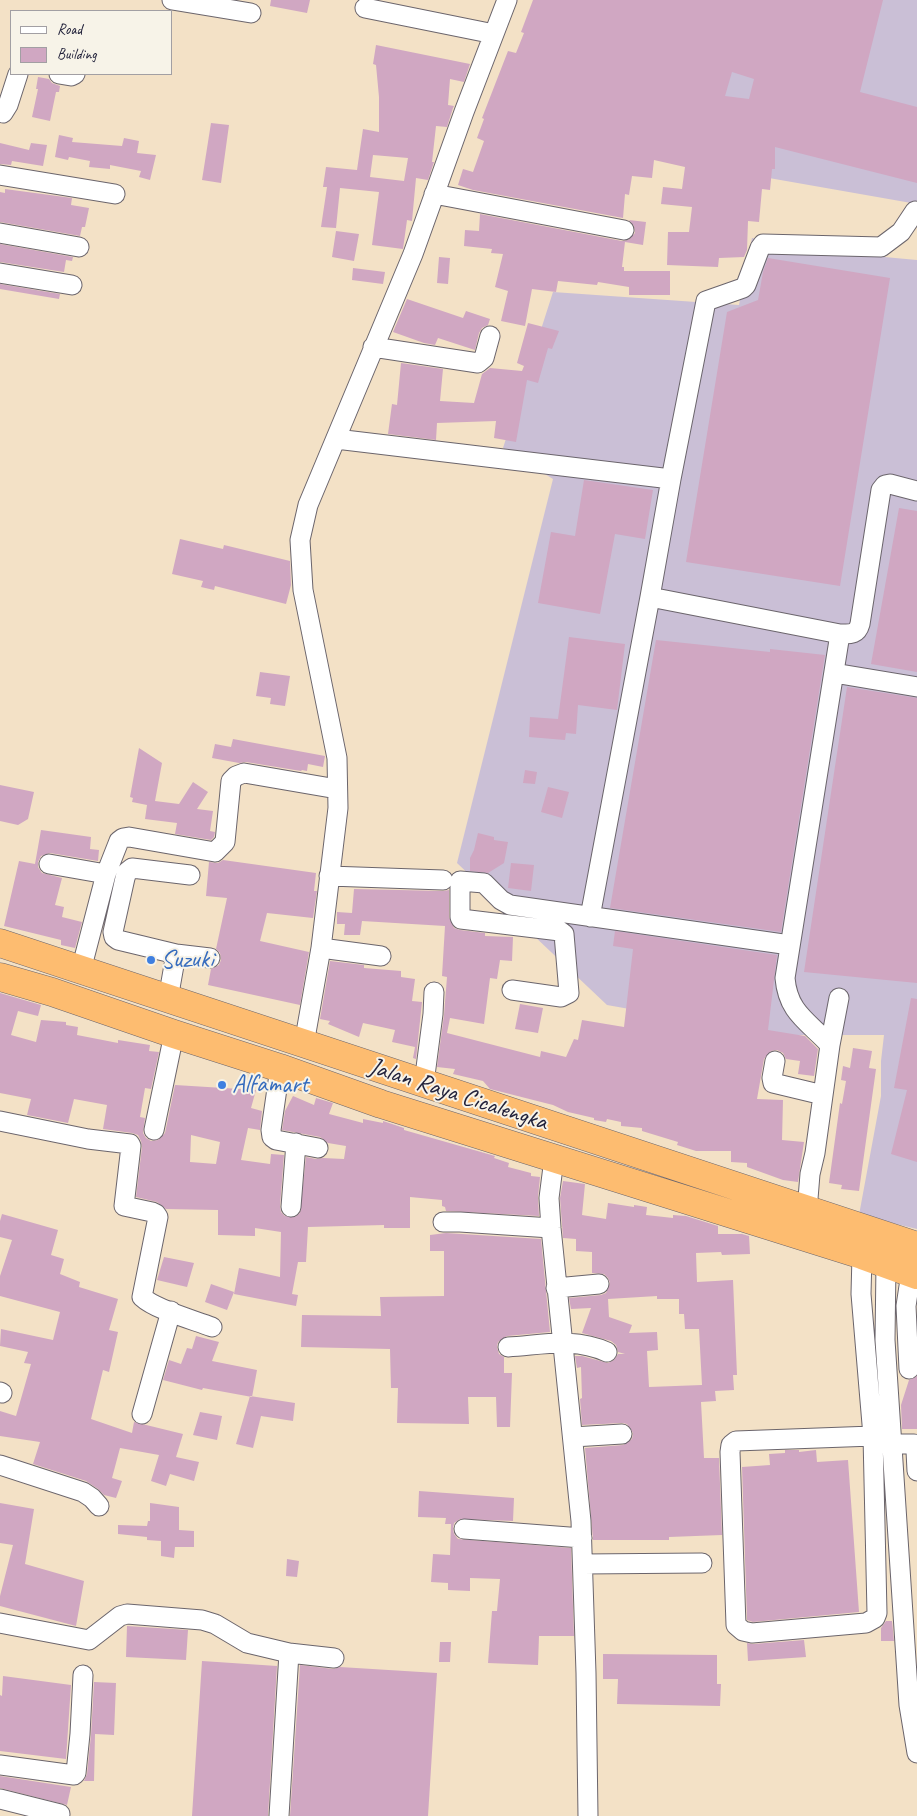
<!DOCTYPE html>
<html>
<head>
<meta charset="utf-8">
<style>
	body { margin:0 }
	#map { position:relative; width:917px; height:1816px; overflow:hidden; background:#f3e1c6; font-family:Caveat,sans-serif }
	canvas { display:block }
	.legend { position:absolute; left:10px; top:10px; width:162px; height:65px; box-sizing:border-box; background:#f7f3e8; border:1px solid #a29fa3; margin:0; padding:6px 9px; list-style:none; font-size:15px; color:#22223b }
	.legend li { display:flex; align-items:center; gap:10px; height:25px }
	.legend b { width:25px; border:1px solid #a29fa3 }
</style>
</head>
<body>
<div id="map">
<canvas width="917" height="1816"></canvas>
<ul class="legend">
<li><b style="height:6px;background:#fff"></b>Road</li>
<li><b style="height:14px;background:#d0a7c2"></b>Building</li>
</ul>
</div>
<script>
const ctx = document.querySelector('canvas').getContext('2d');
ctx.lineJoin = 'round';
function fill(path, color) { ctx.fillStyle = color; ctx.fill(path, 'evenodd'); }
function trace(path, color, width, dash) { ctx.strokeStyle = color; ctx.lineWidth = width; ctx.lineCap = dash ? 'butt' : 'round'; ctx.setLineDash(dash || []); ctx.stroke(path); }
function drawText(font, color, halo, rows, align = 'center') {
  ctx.font = font + ' Caveat,sans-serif'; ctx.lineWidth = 4; ctx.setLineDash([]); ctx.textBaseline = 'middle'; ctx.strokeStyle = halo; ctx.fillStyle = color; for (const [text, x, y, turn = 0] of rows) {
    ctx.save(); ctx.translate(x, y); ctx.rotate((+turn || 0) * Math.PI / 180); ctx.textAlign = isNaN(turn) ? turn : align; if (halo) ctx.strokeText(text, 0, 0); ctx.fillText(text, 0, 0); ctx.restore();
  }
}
const industrial = new Path2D(`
	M564,0H917V204L769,178Z
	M752,238L819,251L917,260V1229L859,1215L881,1096V1061L884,1035H776L607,1005L457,863L553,479L503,448L553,292L739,305Z`);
const building = new Path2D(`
	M271,0H310L307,13L270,6Z
	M533,0H883L860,92L917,107V183L775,147V169H772L770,190L762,189L759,222L748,221L747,250L744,257L719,258L718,267L667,265L668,232H689L692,207L661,204L663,187L682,189L685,167L654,160L652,178L632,176L629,195L625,194L623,218L473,190L458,185L463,169L473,172L484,141L477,138L484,119L482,118L508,51L516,53L524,33L521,32ZM732,72L754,79L749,99L725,96Z
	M376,45L470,64L464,82L450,79L448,105L454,106L453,108L447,127L436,126L432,162H434L428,180L416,178L412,221L407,220L403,249L372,245L379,192L340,188L336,228L321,227L327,187H323L326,167L357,170L363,129L379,132V97L376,65L373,64ZM373,155L408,158L404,181L370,177Z
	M38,77L49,79L52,83L60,86L59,92H56L50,121L32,117L38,89H36Z
	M211,123L229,125L221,183L202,180Z
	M59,135L73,138L72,142L122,146L124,138L139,141L137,153L156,155L150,180L139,177L141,171L110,165V169L89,167L90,161L69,157L68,160L55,157Z
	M0,143L29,150L31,143L47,145L43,166L12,161L11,165L0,164Z
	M5,189L72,198L71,205L89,208L85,227H82L80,236L0,222V192L5,193Z
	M480,214L622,241L628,240L635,233L634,226L629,220L646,222L643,245L625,242L622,267H624V271H670V295H629V287L598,282L597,285L558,281L556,292L532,289L525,326L501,321L508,291L495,287L503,254L491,253L492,249L464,246L465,230L479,231Z
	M336,231L359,234L354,261L332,257Z
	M0,244L73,257L72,261L66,260L64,272L0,262Z
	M439,257L450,258L448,284L437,283Z
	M768,258L890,278L840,586L686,562L727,312L758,300L763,272Z
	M353,268L385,272L383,284L352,280Z
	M0,284L60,294L59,299L0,289Z
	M407,299L463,318L466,311L490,319L488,325L482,328L479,333L475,350L438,338L435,345L424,343L393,332Z
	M528,323L559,331L552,349L548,348L538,383L527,380L516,442L494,438L496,421L437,423L436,440L388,434L392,404L397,405L401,363L443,369L440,401L474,403L482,374L490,368L522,371L524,366L517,363Z
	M584,480L653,490L645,539L615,534L600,614L538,603L551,532L575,536Z
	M899,508L917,511V672L871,664Z
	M180,539L223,549L224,545L290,561L291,585L286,604L215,586L214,590L201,587L203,581L172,574Z
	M569,637L625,644L617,710L578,705L576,734L566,733L565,740L529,737L530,717L558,719Z
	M656,640L770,652V649L825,655L781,932L610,908Z
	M260,672L290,676L285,706L270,704L271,698L256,696Z
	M847,687L917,698V983L804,972Z
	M233,739L325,756L323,767L308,764L307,771L302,770L301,771L246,762L239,763L212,758L215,744L231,747Z
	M139,748L162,763L155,801L179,804L193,782L208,792L197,809L213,811L210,831L215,832L214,837L211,840L175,834L177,823L145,819L147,805L132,802L133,798L130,797Z
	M525,770L537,772L535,784L523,783Z
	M0,785L34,792L28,819L18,825L0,821Z
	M548,787L569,792L562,818L541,812Z
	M41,830L91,837L90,849L99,850L98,861L50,853L41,856L38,862V867L42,873L62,878L55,905L64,907L62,917L82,922L75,948L61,945V940L4,926L19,861L35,864Z
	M478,833L494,837V840L508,842L504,863L488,873L470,871V858L474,850Z
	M223,860L316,873L314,891H317L313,918L267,913L260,941L309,952L300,1005L208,985L211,969L219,965L221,960L220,953L216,949L227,898L206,896L209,862L218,863Z
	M511,863L534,865L531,891L508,888Z
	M354,889L443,891L449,890V917L454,928L460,930L485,933V936L513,937L512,961L500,960L497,979L490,978L484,1024L450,1018L447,1033L540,1057L541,1051L566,1057L574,1039L578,1040L582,1020L624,1027L633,949L613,946L615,931L777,955L768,1030L805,1036L818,1049L814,1076L798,1074L800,1061L786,1059L783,1053L777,1050L771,1051L764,1059L757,1099L783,1100L782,1140L804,1142L798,1182L783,1180L747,1167V1163L731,1162V1151H696L677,1145L678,1142L642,1131V1128L621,1126V1122L607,1119L606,1122L594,1120V1118L568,1112L553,1105L490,1089L483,1081L453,1074L455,1069L437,1067L444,1015L447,977L442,976L445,926L362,921L360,935H344L345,924H337V912L352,913Z
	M330,961L364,965V968L401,971V977L415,979L412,1001L422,1002L416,1059L413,1058L415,1047L392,1042L395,1030L363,1023L359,1037L328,1024L330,1021L320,1019Z
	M0,993L41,1005L38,1016L18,1011L11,1035L36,1042L41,1020L66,1022V1025L78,1027L77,1035L118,1043V1040L150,1045L149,1051L159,1052L151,1089L145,1088L140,1117L145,1118L143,1133L146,1138L151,1141L158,1140L165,1133L175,1085L256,1090L251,1108L262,1111L260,1130L248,1128L241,1160L270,1164L271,1154L284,1155L280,1206L281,1212L285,1216L295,1217L300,1213L306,1157L316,1159L323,1158L344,1159L346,1146L328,1143L320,1137L282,1130L285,1111L293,1096L314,1105L316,1098L333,1103L329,1114L363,1123V1119L383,1123V1121L404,1128V1130L495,1156L494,1158L509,1163L508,1167L531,1173V1176L540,1177L538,1197L539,1216L446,1211L445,1207L442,1206V1200L410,1197V1228H384V1225L308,1227L306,1262H298L292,1294L298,1295L296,1306L234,1294L239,1268L280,1277L281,1232L255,1228V1236L218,1235V1210L166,1209L157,1202L136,1197L142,1147L141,1141L138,1135L132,1133L103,1129L107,1105L74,1099L68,1123L27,1115L31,1099L0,1093ZM191,1135L220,1142L216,1164L190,1162Z
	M911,998L917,999V1162L891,1154L907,1090L894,1088Z
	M520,1004L543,1008L538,1033L515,1029Z
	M853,1048L872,1051L869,1068L876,1069L859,1191L841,1189L842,1185L829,1183L840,1103L842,1104L846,1081L841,1080L843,1066L850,1068Z
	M563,1181L585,1184L582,1215L606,1219L608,1203L634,1207V1205L647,1207L646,1215L673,1218V1215L686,1216L718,1226V1234H742L749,1236L750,1254L722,1255L721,1252L696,1253L697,1282L733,1280L737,1375H733L734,1390L715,1391L716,1401L701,1402L704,1458H719L722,1535L669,1537V1540H593L585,1448L623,1445L632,1439L633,1433L627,1424L622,1423L582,1425L580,1399L582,1398L581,1367L577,1368L575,1356H582L608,1363L614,1360L618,1354H625L618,1352L616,1345L611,1341L582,1333L591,1308L571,1309L569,1298L601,1295L606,1293L610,1283L608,1278L604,1274L592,1273V1252L576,1251V1239L563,1238L560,1198ZM657,1296V1299H679V1314H684L685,1329H699L702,1385L649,1387L647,1351L658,1350L657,1332L629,1333L632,1325L609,1317L608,1299Z
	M2,1214L58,1230L51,1255L64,1259L60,1274L80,1282L79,1287L118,1299L109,1330L118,1332L109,1372L103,1370L91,1419L132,1433L134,1422L183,1434L176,1457L199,1462L194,1481L170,1474L166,1486L151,1481L159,1455L120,1448L112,1478L122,1481L116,1498L104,1495L98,1489L86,1481L33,1464L40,1442L0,1436V1411L16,1416L31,1364L24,1363L28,1352L0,1346L1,1329L53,1340L60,1312L0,1296V1276L12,1240L0,1237V1221Z
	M446,1233L541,1239L550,1332L507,1336L498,1342L497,1347L499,1354L504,1357V1373H512L510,1427H497L496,1397H468L469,1424L397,1423L398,1388H391L390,1349L301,1347L302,1315L381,1316L380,1297L444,1296V1251H430V1235Z
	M164,1257L194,1263L187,1287L157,1280Z
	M211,1284L234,1292L227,1310L205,1302Z
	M196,1336L219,1342L212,1361L257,1370L252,1397L203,1388L202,1390L163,1380L169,1360L181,1364L187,1348L192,1349Z
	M917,1376V1429H902L901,1405L909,1380Z
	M250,1396L295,1403L293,1421L261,1416L253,1448L236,1444Z
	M200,1412L222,1416L217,1440L193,1435Z
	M785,1450H799V1452L816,1450L817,1462L848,1460L859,1612L753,1622L747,1620L742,1467L770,1465L769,1454L785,1453Z
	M419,1491L514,1498L513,1521L460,1519L454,1523L453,1529L454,1534L458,1539L571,1548L574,1636H539L538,1665L488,1663L492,1611H497L500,1579L470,1578V1591L448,1590V1583L431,1582L433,1554L450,1555L451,1524H445L446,1518L418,1517Z
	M0,1503L34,1509L25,1564L84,1581L76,1626L0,1606V1596L13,1545L0,1543Z
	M150,1503L179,1507V1530L194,1531V1547H175L174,1558L161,1556V1541L147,1540V1537L118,1534V1525L147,1526L148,1521H150Z
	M287,1559L299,1561L297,1577L286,1576Z
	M886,1621H892L894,1641H881V1628Z
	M127,1626L188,1630L186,1660L126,1657Z
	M804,1640L806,1657L748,1661L747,1643L753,1644Z
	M440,1642H451L450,1662H439Z
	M603,1654L717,1655V1684H721L720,1706L617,1704L618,1679H603Z
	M202,1661L277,1666L268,1816H192Z
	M300,1665L333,1669L340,1667L437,1673L428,1816H290Z
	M3,1676L71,1685L66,1759L0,1751V1695L2,1696Z
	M94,1682L116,1683L114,1735L95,1734L94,1781H84L87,1774L91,1735Z
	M0,1776L71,1787L67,1805L0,1788Z`);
const minor = new Path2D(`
	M172,0L251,13
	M365,8L494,34
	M59,74L71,76L75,74
	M0,112L3,113L8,105L18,74
	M0,175L115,194
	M434,194L624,230
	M0,233L79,247
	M0,273L72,285
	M373,347L478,363L484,358L490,336
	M336,439L671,479L706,301L743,288L746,285L760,248L763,244L881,247L901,232L915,211
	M650,597L840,634C850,634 857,635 860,624L881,490L885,485L890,484L917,491
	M834,673L917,687
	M49,864L106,874
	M329,876L443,880
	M590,917L650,597L671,479
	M321,948L381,956
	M176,954L210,958
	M81,970L106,874L119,841L123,838L129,837L215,852L225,842L231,781L236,776L244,773L337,789
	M512,990L561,997L569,993L564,934L560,931L461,919L460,917V881L484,883L501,900L510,905L790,945
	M168,999L176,954L118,940L114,937L113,932L125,878L127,872L132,868L190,875
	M304,1044L321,948L338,808L337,758L303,590L300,540L308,505L413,254L464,112L507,0
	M830,1045C808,1021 788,1013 785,978L840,634
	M775,1061L772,1078L773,1083L823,1095
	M280,1068L271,1130L272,1137L276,1140L318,1148
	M424,1083L433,1014L434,992
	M0,1121L88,1139L130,1144L131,1146L124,1206L152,1212L156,1214L158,1217L142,1297C156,1310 194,1320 212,1327
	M154,1130L174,1034
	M554,1159L549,1198L551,1228L581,1521L586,1673L588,1816
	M291,1207L296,1143
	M807,1211L810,1174L815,1153L830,1045L839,998
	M443,1222H460L551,1228
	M889,1253L886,1264L885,1340L909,1705L917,1753
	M862,1255L861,1294L873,1436L877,1613L875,1618L866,1623L752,1633L743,1631L736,1625L730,1452L731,1445L736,1441L873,1436
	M556,1288L599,1284
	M508,1347C543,1345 574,1337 607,1352
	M909,1369L906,1306L911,1273
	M0,1392L2,1393
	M142,1414L171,1311
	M573,1437L622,1434
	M891,1444H914L916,1451L917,1471
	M0,1465L83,1492L92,1498L99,1506
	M464,1529L582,1538
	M583,1564L702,1563
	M0,1623L89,1640L120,1616L127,1614L202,1620L215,1624L247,1643L289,1653L334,1658
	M0,1765L74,1775L76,1773L80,1734L83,1675
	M0,1799L60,1814
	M279,1816L289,1653`);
const highway = new Path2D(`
	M0,943L917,1246
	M0,977L52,992L174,1034L280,1068L381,1104L862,1255L917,1275`);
const markers = [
	[151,960,5,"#3f7fe0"],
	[222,1085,5,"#3f7fe0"]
];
const shopNames = [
	["Suzuki",161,960],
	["Alfamart",232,1085]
];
const streetNames = [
	["Jalan Raya Cicalengka",458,1095,18]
];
fill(industrial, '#cabfd6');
fill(building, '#d0a7c2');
trace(minor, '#6b656c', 21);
trace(highway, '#6b656c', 29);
trace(minor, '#fff', 19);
trace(highway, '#fdbc70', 28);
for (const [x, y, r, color] of markers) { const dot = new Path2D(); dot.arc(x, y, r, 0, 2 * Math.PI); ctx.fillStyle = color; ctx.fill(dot); trace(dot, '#f7f3e8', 2); }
drawText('25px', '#366cbe', '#f7f3e8', shopNames, 'left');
drawText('25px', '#22223b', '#f7f3e8', streetNames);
</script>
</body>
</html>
